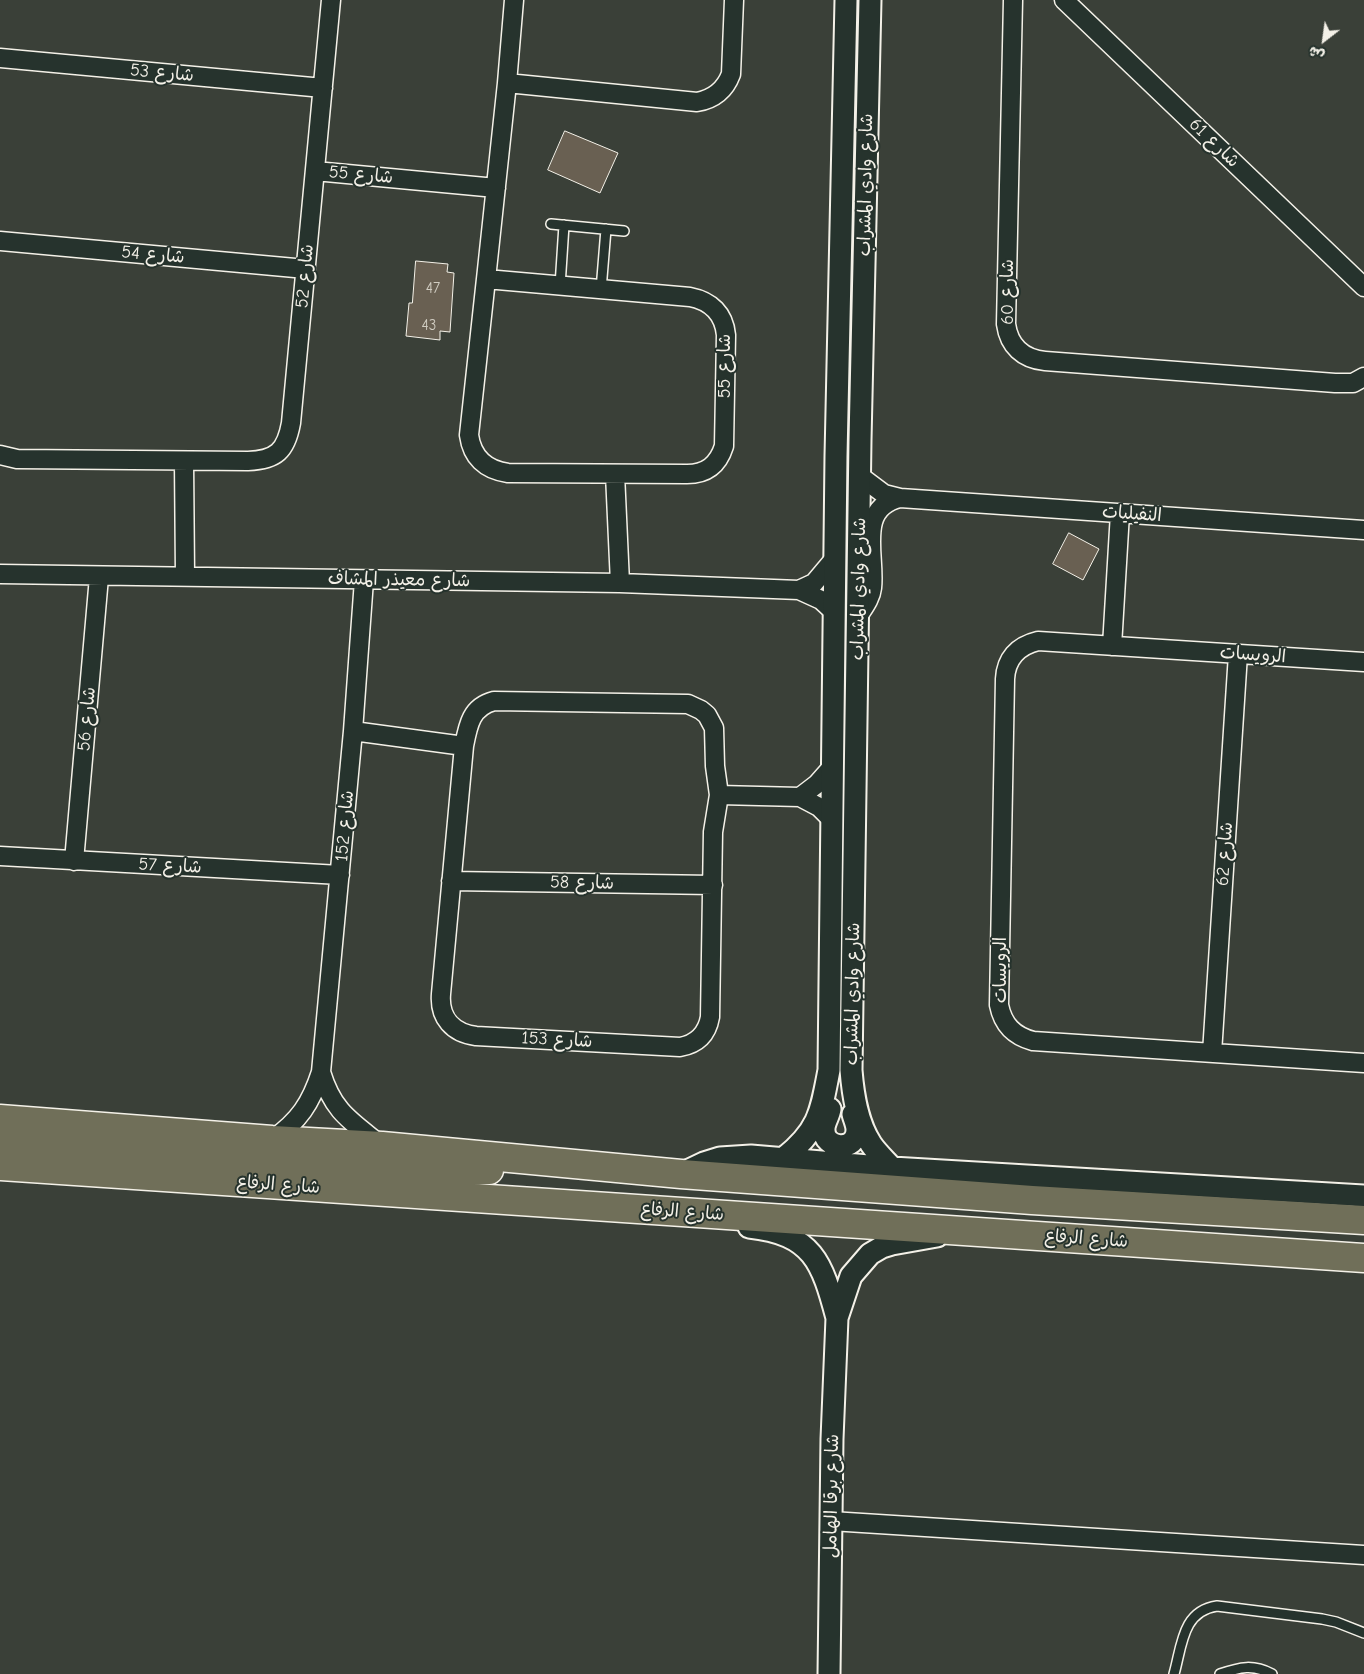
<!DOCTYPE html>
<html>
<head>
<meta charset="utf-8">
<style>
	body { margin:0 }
	#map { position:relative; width:1364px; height:1674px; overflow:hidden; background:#3a4038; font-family:"Comic Neue","Playpen Sans Arabic",sans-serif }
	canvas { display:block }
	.north { position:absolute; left:1299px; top:15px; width:50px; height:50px; -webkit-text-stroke:4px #26332d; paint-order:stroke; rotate:210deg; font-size:14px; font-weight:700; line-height:20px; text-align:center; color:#f4f1e8 }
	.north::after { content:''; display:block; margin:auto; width:18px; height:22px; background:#f4f1e8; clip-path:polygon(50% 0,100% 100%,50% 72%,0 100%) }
</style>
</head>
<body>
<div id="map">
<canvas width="1364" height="1674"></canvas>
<div class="north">ش</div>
</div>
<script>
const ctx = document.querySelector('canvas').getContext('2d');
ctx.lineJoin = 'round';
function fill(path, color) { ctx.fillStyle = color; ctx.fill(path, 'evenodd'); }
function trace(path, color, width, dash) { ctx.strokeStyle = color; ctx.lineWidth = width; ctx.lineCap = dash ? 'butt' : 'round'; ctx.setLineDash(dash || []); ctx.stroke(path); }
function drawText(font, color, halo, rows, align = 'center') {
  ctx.font = font + ' "Comic Neue","Playpen Sans Arabic",sans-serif'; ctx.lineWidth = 4; ctx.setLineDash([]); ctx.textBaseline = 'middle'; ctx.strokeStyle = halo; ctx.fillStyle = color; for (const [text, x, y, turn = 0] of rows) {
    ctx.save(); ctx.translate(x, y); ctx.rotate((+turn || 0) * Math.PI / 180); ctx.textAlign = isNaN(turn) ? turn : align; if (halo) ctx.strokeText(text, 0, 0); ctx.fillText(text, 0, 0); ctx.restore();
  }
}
const building = new Path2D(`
	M565,131L618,153L600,193L548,170Z
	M416,261L448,264L447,272L454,273L450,332L440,331V340L406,336L409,303H412Z
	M1069,533L1099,549L1083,580L1053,564Z`);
const service = new Path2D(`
	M551,224L624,231
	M560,286L564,225
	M601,290L606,229
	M1174,1674C1182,1646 1182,1611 1217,1606L1322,1619L1336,1622L1364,1633
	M1220,1674C1240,1667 1253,1664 1272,1674`);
const minor = new Path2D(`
	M514,0L507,83L697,102C714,99 725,90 731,74L734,0
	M1013,0L1006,324C1009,346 1023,359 1045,361L1335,383H1353L1364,377
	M1064,0L1364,287
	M0,58L323,88
	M315,171L496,188
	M0,241L306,269
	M486,279L690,297C711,301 724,314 726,335L724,446C718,465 706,474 687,474L508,473C485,470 472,457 469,435Z
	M486,279L507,83
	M0,455L17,459L248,461C276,460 286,451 291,423L331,0
	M184,461L185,576
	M615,474L620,583
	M860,476L884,494L900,498L1364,530
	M0,574L620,583L799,590L821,600L834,612
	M799,590L814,583L835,558
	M859,615C864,607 871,598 872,588C876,556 856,508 900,498
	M1112,646L1120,513
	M1364,662L1038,641C1017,646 1006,659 1005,679L999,1005C1003,1025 1014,1036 1033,1041L1364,1063
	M494,701L688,704L701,710L707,715L714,728L715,766L719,795L713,832L710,1017C707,1034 697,1044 680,1047L476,1036C453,1033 439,1018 441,994L464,746C468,725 471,707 494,701Z
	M353,731L464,746
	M719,795L800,797L819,807L831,819
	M800,797L817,784L832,767
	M0,856L340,875
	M74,861L99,577
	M451,881L713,885
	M1212,1053L1238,654
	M321,1072C333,1112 351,1121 382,1146
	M272,1140C299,1121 311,1103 321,1072L353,731L364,580
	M831,1521L1364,1555`);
const tertiary = new Path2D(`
	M870,0L860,440L851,1070C853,1095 857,1122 871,1144C877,1153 885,1160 892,1168
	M830,1109C829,1116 824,1122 824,1129C823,1150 857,1152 857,1130C857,1124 854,1119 853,1114
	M784,1158C819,1130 821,1112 829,1070L836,456L846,0
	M681,1174L704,1163L720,1158L751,1156L892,1168L1364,1196
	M749,1227C813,1234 822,1262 837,1318
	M829,1674L832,1439L837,1318L851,1276L870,1254L882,1247L892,1244L937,1236`);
const primary = new Path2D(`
	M0,1119L272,1140L382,1146L681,1174L1032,1200L1364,1220
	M0,1140L425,1171L489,1170
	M0,1166L1364,1258`);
const numberNames = [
	["47",433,289],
	["43",429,326]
];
const streetNames = [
	["شارع 53",162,73,5],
	["شارع 61",1214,143,44],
	["شارع 55",361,175,5],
	["شارع وادي المشراب",866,185,-89],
	["شارع 54",153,255,5],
	["شارع 52",305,276,-85],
	["شارع 60",1008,292,-90],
	["شارع 55",725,366,-90],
	["النفيليات",1132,514,4],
	["شارع معيذر المشاف",399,580,1],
	["شارع وادي المشراب",859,589,-89],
	["الرويسات",1253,655,4],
	["شارع 56",87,719,-85],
	["شارع 152",345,826,-85],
	["شارع 62",1225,854,-86],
	["شارع 57",170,866,3],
	["شارع 58",582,883,1],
	["الرويسات",1001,970,-90],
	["شارع وادي المشراب",853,994,-89],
	["شارع 153",557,1040,3],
	["شارع الرفاع",278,1185,4],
	["شارع الرفاع",682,1212,4],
	["شارع الرفاع",1086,1239,4],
	["شارع برقا الهامل",832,1496,-89]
];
fill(building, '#696052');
trace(building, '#f4f1e8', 1);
trace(service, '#f4f1e8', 12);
trace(minor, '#f4f1e8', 21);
trace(tertiary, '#f4f1e8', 25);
trace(primary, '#f4f1e8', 31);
trace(service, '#26332d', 9);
trace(minor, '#26332d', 18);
trace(tertiary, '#26332d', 21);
trace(primary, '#706f59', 28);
drawText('15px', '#d1cdc2', null, numberNames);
drawText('18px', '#f4f1e8', '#26332d', streetNames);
</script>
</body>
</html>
